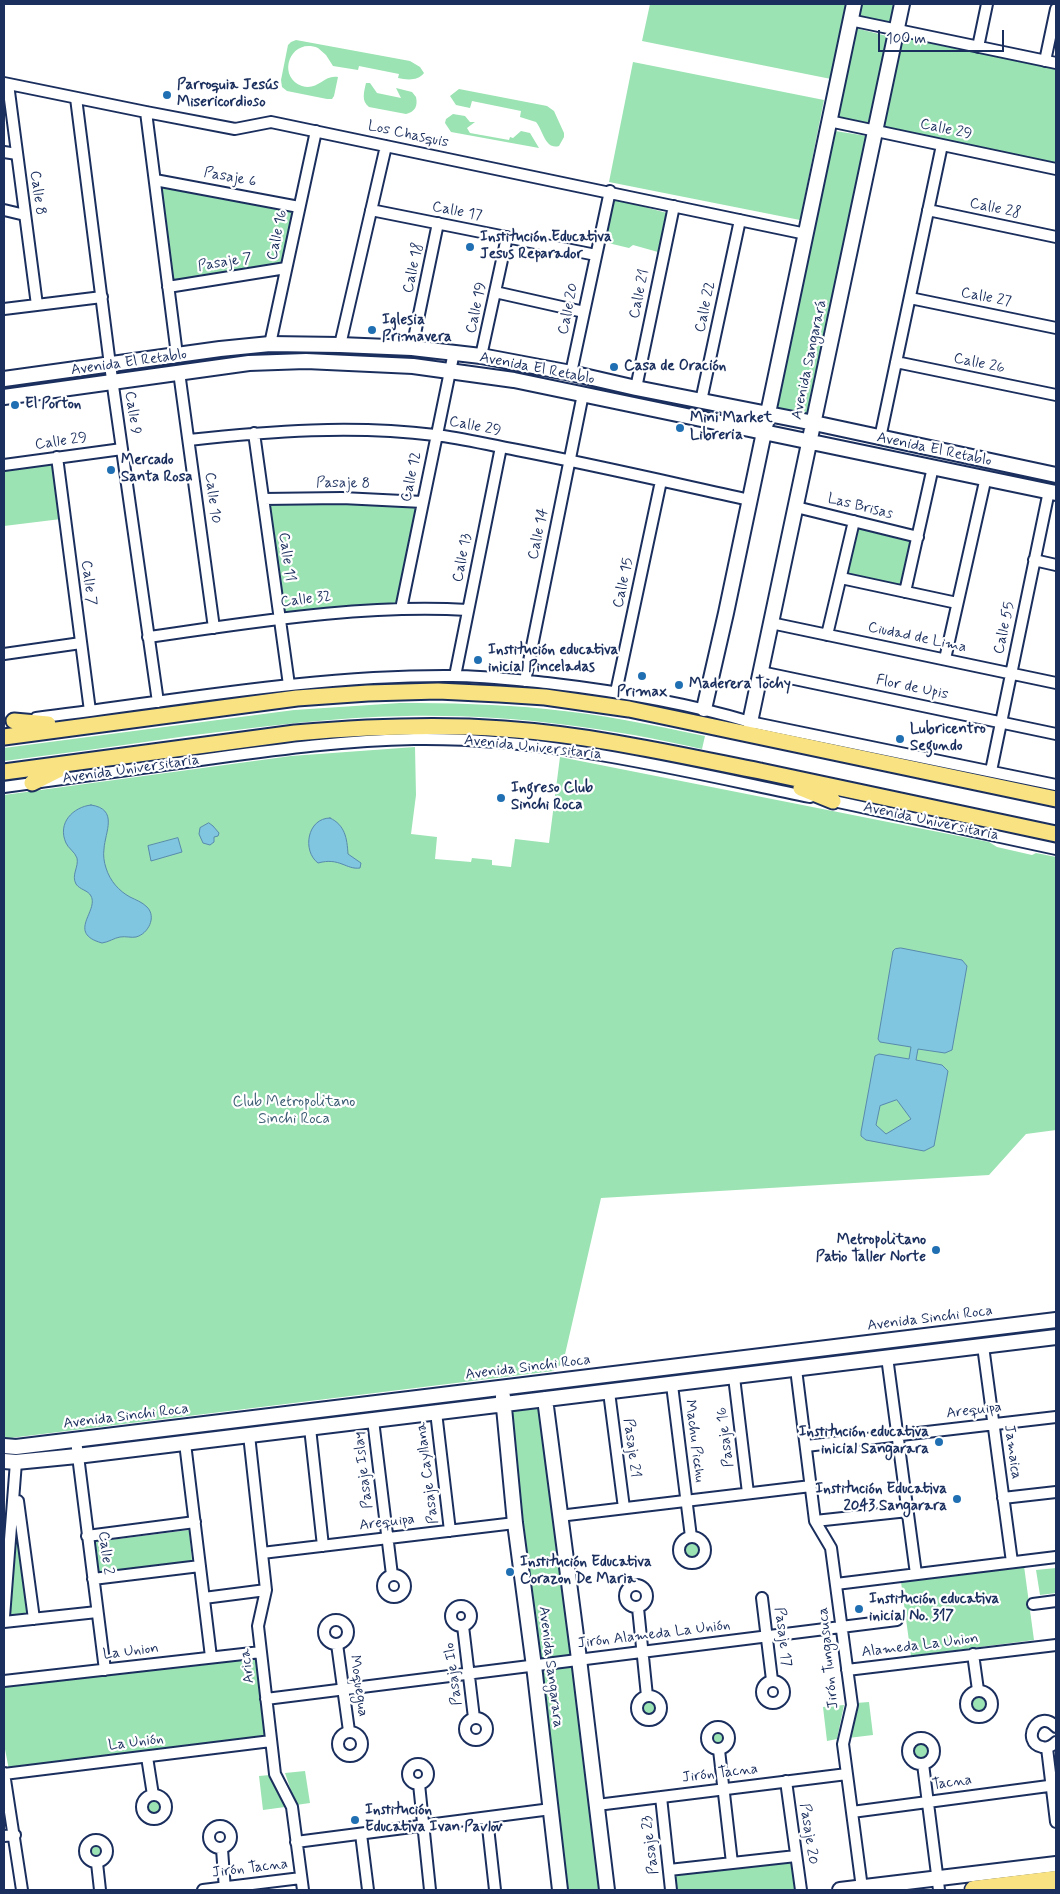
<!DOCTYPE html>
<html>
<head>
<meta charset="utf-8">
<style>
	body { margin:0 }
	#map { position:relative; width:1060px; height:1894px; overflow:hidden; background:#fff; font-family:Mynerve,sans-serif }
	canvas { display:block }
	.frame { position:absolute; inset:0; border:5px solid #1b2f5e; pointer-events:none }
	.scale { position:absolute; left:878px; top:30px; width:126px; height:22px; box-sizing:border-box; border:2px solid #1b2f5e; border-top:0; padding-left:6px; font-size:15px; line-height:18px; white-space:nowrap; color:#1b2f5e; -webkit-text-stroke:4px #fff; paint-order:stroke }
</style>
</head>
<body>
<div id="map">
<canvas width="1060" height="1894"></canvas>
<div class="frame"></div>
<div class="scale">100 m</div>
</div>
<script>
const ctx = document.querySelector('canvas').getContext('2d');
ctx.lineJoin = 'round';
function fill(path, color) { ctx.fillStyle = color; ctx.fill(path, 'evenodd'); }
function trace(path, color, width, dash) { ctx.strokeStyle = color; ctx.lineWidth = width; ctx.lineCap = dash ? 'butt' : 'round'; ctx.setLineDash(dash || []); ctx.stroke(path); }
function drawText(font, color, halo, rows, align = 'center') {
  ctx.font = font + ' Mynerve,sans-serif'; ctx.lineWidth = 4.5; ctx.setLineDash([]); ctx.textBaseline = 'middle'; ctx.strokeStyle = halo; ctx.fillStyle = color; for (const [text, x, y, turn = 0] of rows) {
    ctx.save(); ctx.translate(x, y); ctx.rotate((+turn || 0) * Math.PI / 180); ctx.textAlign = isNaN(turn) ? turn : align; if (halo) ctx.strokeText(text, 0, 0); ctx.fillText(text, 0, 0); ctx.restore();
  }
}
const green = new Path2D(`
	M650,4H846L831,79L642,41Z
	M858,4H899L895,24L856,15Z
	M855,28L891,37L872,126L837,118Z
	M900,36L1056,69V164L881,127Z
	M296,40L410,61L420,67L424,73C418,81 407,80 398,78L399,74L359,66L358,70L333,66L326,55L318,48C290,37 276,77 302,86C318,91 324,74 338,77L334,96L332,99H327L287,91L282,87L281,80L288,45L291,42Z
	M633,62L824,100L800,220L609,182Z
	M366,83H370L377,93L401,98L396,88L412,92L416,97C418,106 415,112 406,114L369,107C361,101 364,92 366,83Z
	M459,89L547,106L554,111L564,133V137L559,146C545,150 543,130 536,122L520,117L521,111L472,101L470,108L456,105L450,96Z
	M453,114L465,116L470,122H475L467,128L470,133L509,140L510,137L513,138L521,131L530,133L539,148L451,132L445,123L446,119Z
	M835,131L867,136L810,418L774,411Z
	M159,182L294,210L280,269L172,286Z
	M614,199L667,213L658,252L633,245L629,248L604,242Z
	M54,462L61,519L4,526V469Z
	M343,503L416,506L396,605L340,607L283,613L270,505Z
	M857,526L913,539L901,588L846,575Z
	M400,703C449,703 498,704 546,709C600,714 652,725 705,736L702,749C605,727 506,714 406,716C333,717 260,727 187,736C126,745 65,753 4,761V748L294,710Z
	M415,747L416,795L411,834L437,837L435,859L471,862L472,858L492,860V865L511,867L515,839L549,843L560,757L989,842L997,847L1032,855L1036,853L1056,857V1130L1026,1134L989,1175L601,1198L563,1363L553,1371L10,1438H4V795L291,756Z
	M544,1406L600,1890H565L509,1410Z
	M189,1530L192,1561L98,1572L94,1542Z
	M18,1536L28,1614L11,1616L7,1612L14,1537Z
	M681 1550a11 11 0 1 1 22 0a11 11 0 1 1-22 0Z
	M1024,1566L1034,1640L911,1656L901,1582Z
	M1056,1568V1593L1040,1595L1036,1570Z
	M257,1655L266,1738L9,1770L4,1744V1687Z
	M970 1705a10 10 0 1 1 20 0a10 10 0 1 1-20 0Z
	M640 1708a9 9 0 1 1 18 0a9 9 0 1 1-18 0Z
	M869,1702L873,1735L848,1738L856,1711V1703Z
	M844,1705L837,1739L827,1741L823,1707Z
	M710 1738a9 9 0 1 1 18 0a9 9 0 1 1-18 0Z
	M912 1751a10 10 0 1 1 20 0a10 10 0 1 1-20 0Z
	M305,1771L310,1803L296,1805L285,1773Z
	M270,1775L285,1807L263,1810L259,1776Z
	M144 1807a10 10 0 1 1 20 0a10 10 0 1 1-20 0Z
	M87 1851a9 9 0 1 1 18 0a9 9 0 1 1-18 0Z
	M792,1861L795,1890H676L674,1874Z`);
const water = new Path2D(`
	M91,805C119,809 105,832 104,849C103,855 104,862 106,868C110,881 119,891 130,897C136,900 142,902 147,907C157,917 148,934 136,937C131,938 126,936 120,937C114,938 109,942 102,943C66,933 99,911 91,896C88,890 80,890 76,884C71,875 79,867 77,858C75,852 68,848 66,843C57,823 73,807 91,805Z
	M330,818C345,825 347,838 348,854L361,863L360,868C346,870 340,857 318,863C302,851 307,818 330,818Z
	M209,823L213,826L219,833L218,836L214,837V842L210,845L203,843L199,834L200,828Z
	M178,838L182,852L151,861L148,846Z
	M901,948L962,960L967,966L952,1050L945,1053L918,1049L916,1060L942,1065L948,1071L934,1146L924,1151L866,1140L861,1136V1132L875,1056L879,1054L909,1059L911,1047L880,1042L878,1039L893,951L895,949ZM897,1100L911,1119L886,1134L876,1125L880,1106Z`);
const street = new Path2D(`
	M850,20L1056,63
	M978,47L987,4
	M1045,61L1056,9
	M4,83L146,112L235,129L271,122L806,234
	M8,84L37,305
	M76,98L110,365L158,702
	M146,112L177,355
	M829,121L1056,169
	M4,152L17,154
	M155,180L299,207
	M4,210L25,215
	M371,210L596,255
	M928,210L1056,237
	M168,287L286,268
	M495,292L584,312
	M910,298L1056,328
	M4,309L102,297
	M270,344L316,131
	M340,345L386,146
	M412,348L438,223
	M481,356L507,237
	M896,362L1056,395
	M179,372L214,628
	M571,373L610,191
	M636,388L674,206
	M701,401L740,220
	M254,433L289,685
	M880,438L942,145
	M189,440C271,431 352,425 435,435C462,438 489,445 517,450C595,465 672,483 750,500
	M57,457L90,711
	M4,465L122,449
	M263,499L342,498L423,502
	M796,507L918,537
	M1034,560L1056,565
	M841,578L957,603
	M905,592L933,467
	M401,609L454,352
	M771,623L1056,683
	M827,635L854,521
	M148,637C255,622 360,604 468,610
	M4,654L81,643
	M945,659L986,477
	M761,672L1056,734
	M455,676L501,447
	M525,681L583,394
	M616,692L661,481
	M36,718C174,701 313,675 452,676C484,676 516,680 547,683C615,691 684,702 750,722L1056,785
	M991,771L1049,491
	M4,787C74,778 144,768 215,758C281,749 347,740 414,739C548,737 679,770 810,797
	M829,800L1056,849
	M983,1346L1012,1562
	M887,1357L916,1574
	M796,1369L815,1521L831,1548L852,1705L843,1744L862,1888
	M734,1377L748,1493
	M672,1385L691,1537
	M609,1392L624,1508
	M436,1412L450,1531
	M373,1420L392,1575
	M310,1428L323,1546
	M249,1435L266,1590L258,1626L275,1774L292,1807L303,1890
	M76,1440L105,1670
	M185,1443L211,1657
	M806,1446L1056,1417
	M1003,1498L1056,1492
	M18,1501L34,1619
	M559,1516L811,1486
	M815,1521L908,1511
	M87,1536L195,1522
	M679 1550a13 13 0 1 1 26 0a13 13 0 1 1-26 0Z
	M262,1553L515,1523
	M383 1586a11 11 0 1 1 22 0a11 11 0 1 1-22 0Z
	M93,1579L200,1566
	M836,1584L1056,1557
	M625 1596a11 11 0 1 1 22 0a11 11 0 1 1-22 0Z
	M204,1598L266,1590
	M762,1598L772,1680
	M1033,1604L1056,1601
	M451 1616a10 10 0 1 1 20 0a10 10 0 1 1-20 0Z
	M638,1608L647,1696
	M4,1617L16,1462
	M324 1632a12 12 0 1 1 24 0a12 12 0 1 1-24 0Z
	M4,1622L97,1612
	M463,1626L474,1718
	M337,1644L349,1731
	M973,1654L978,1690
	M847,1670L1056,1645
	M762 1692a11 11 0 1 1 22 0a11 11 0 1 1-22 0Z
	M4,1681L261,1652
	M966 1704a13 13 0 1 1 26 0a13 13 0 1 1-26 0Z
	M637 1708a12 12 0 1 1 24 0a12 12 0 1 1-24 0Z
	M266,1699L897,1620
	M465 1729a11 11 0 1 1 22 0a11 11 0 1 1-22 0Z
	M707 1738a11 11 0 1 1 22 0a11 11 0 1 1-22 0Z
	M1056,1727C1038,1707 1020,1742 1042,1747C1048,1749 1052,1746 1056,1742
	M338 1744a12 12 0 1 1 24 0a12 12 0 1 1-24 0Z
	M908 1751a13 13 0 1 1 26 0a13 13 0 1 1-26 0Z
	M1047,1748L1056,1822
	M719,1750L732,1863
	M147,1757L153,1795
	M408 1774a10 10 0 1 1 20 0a10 10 0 1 1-20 0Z
	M923,1764L939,1890
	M4,1773L22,1890
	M4,1774L271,1741
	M786,1781L801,1890
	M419,1784L430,1890
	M142 1807a12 12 0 1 1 24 0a12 12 0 1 1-24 0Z
	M661,1797L671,1890
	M597,1805L847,1774
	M852,1812L1056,1785
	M487,1818L495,1890
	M209 1837a11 11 0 1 1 22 0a11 11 0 1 1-22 0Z
	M361,1834L368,1890
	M4,1836L15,1835
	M85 1851a11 11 0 1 1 22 0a11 11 0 1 1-22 0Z
	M296,1842L551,1809
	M222,1849L225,1890
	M97,1863L100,1890
	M669,1870L796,1856
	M203,1890L301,1878`);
const secondary = new Path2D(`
	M4,379L220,349L270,344L340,345L412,348L481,356L571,373L636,388L814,423L1056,475
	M4,397L249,363L306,361L413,366L514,380L1056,493
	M704,709L726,613L854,4
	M750,722L902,4
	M503,1397L515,1523L535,1674L560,1890
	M545,1399L579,1659L607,1890
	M4,1446L16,1447L1056,1320
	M4,1461L16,1462L77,1456L1056,1337
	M840,1890L1056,1864`);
const primary = new Path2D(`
	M14,721L48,724
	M4,737L297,698L368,693L438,691L499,694L545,697L629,709L1056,799
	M4,772L295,733C365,727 435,724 504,729C591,735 675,754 760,771C859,792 958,813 1056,834
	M32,783L62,768
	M801,788L833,801`);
const highway = new Path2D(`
	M974,1890L1056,1880`);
const markers = [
	[167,95,5,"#1f6fb2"],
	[470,247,5,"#1f6fb2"],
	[372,330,5,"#1f6fb2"],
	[614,367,5,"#1f6fb2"],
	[15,405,5,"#1f6fb2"],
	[680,428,5,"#1f6fb2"],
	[111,470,5,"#1f6fb2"],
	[478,660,5,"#1f6fb2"],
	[642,676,5,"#1f6fb2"],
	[679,685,5,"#1f6fb2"],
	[900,739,5,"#1f6fb2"],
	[501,798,5,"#1f6fb2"],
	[936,1250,5,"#1f6fb2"],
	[939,1442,5,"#1f6fb2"],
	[957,1499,5,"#1f6fb2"],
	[510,1572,5,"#1f6fb2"],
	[859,1609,5,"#1f6fb2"],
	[355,1820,5,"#1f6fb2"]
];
const poiNames = [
	["Parroquia Jesús",177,86],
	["Misericordioso",177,103],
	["Institución Educativa",480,238],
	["Jesus Reparador",480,255],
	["Iglesia",382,321],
	["Primavera",382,338],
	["Casa de Oración",624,367],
	["El Porton",25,405],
	["Mini Market",690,419],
	["Libreria",690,436],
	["Mercado",121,461],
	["Santa Rosa",121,478],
	["Institución educativa",488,651],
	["inicial Pinceladas",488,668],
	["Maderera Tochy",689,685],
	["Primax",642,693,"center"],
	["Lubricentro",910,730],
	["Segundo",910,747],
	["Ingreso Club",511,789],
	["Sinchi Roca",511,806],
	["Metropolitano",926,1241,"right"],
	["Patio Taller Norte",926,1258,"right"],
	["Institución educativa",929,1433,"right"],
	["inicial Sangarara",929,1450,"right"],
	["Institución Educativa",947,1490,"right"],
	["2043 Sangarara",947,1507,"right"],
	["Institución Educativa",520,1563],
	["Corazon De Maria",520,1580],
	["Institución educativa",869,1600],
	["inicial No. 317",869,1617],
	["Institución",365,1811],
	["Educativa Ivan Pavlov",365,1828]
];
const streetNames = [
	["Calle 29",946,130,12],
	["Los Chasquis",408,135,12],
	["Pasaje 6",230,178,11],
	["Calle 8",37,193,82],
	["Calle 28",995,209,12],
	["Calle 17",457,212,11],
	["Calle 16",278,235,-78],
	["Pasaje 7",225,263,-9],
	["Calle 18",414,268,-78],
	["Calle 21",640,294,-78],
	["Calle 27",986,298,11],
	["Calle 22",706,307,-78],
	["Calle 19",477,308,-78],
	["Calle 20",569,309,-78],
	["Avenida Sangarará",810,360,-78],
	["Avenida El Retablo",129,363,-8],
	["Calle 26",979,364,12],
	["Avenida El Retablo",537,369,11],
	["Calle 9",132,413,82],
	["Calle 29",475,427,11],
	["Calle 29",61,442,-8],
	["Avenida El Retablo",934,450,12],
	["Calle 12",412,477,-78],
	["Pasaje 8",343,484,1],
	["Calle 10",212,498,83],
	["Las Brisas",860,507,14],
	["Calle 14",539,534,-78],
	["Calle 11",286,557,82],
	["Calle 13",463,558,-79],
	["Calle 7",88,583,83],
	["Calle 15",624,583,-78],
	["Calle 32",306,600,-7],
	["Calle 55",1005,628,-78],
	["Ciudad de Lima",917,638,12],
	["Flor de Upis",912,688,12],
	["Avenida Universitaria",533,748,6],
	["Avenida Universitaria",131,770,-8],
	["Avenida Universitaria",931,822,12],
	["Avenida Sinchi Roca",930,1319,-7],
	["Avenida Sinchi Roca",528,1368,-7],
	["Arequipa",974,1411,-7],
	["Avenida Sinchi Roca",126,1417,-7],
	["Pasaje 16",726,1437,-97],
	["Machu Picchu",694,1441,83],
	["Pasaje 21",631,1448,83],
	["Jamaica",1012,1452,82],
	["Pasaje Islay",364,1470,-97],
	["Pasaje Cayllana",428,1473,-97],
	["Arequipa",387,1523,-7],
	["Calle 2",105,1553,83],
	["Jirón Alameda La Unión",654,1635,-7],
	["Pasaje 17",782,1637,83],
	["Alameda La Union",920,1646,-7],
	["La Union",131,1652,-7],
	["Jirón Tungasuca",829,1658,-96],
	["Arica",248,1666,-97],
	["Avenida Sangarara",550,1667,83],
	["Pasaje Ilo",454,1674,-97],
	["Moquegua",358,1686,82],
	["La Unión",136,1743,-7],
	["Jirón Tacna",720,1774,-7],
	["Tacna",952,1783,-8],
	["Pasaje 20",808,1834,82],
	["Pasaje 23",651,1845,-97],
	["Jirón Tacna",250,1869,-7]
];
const parkNames = [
	["Club Metropolitano",294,1103],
	["Sinchi Roca",294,1120]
];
fill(green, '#9be3b2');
fill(water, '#80c6e1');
trace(water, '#588aad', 1);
trace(street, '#1b2f5e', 14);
trace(secondary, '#1b2f5e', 18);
trace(primary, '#1b2f5e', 19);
trace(highway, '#1b2f5e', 21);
trace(street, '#fff', 10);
trace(secondary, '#fff', 14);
trace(primary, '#f8e281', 15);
trace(highway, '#f8e281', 18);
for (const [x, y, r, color] of markers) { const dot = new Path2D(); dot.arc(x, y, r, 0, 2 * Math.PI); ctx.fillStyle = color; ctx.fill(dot); trace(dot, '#fff', 2); }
drawText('bold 15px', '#1b2f5e', '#fff', poiNames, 'left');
drawText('15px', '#1b2f5e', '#fff', streetNames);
drawText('15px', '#3b5c73', '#fff', parkNames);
</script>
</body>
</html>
